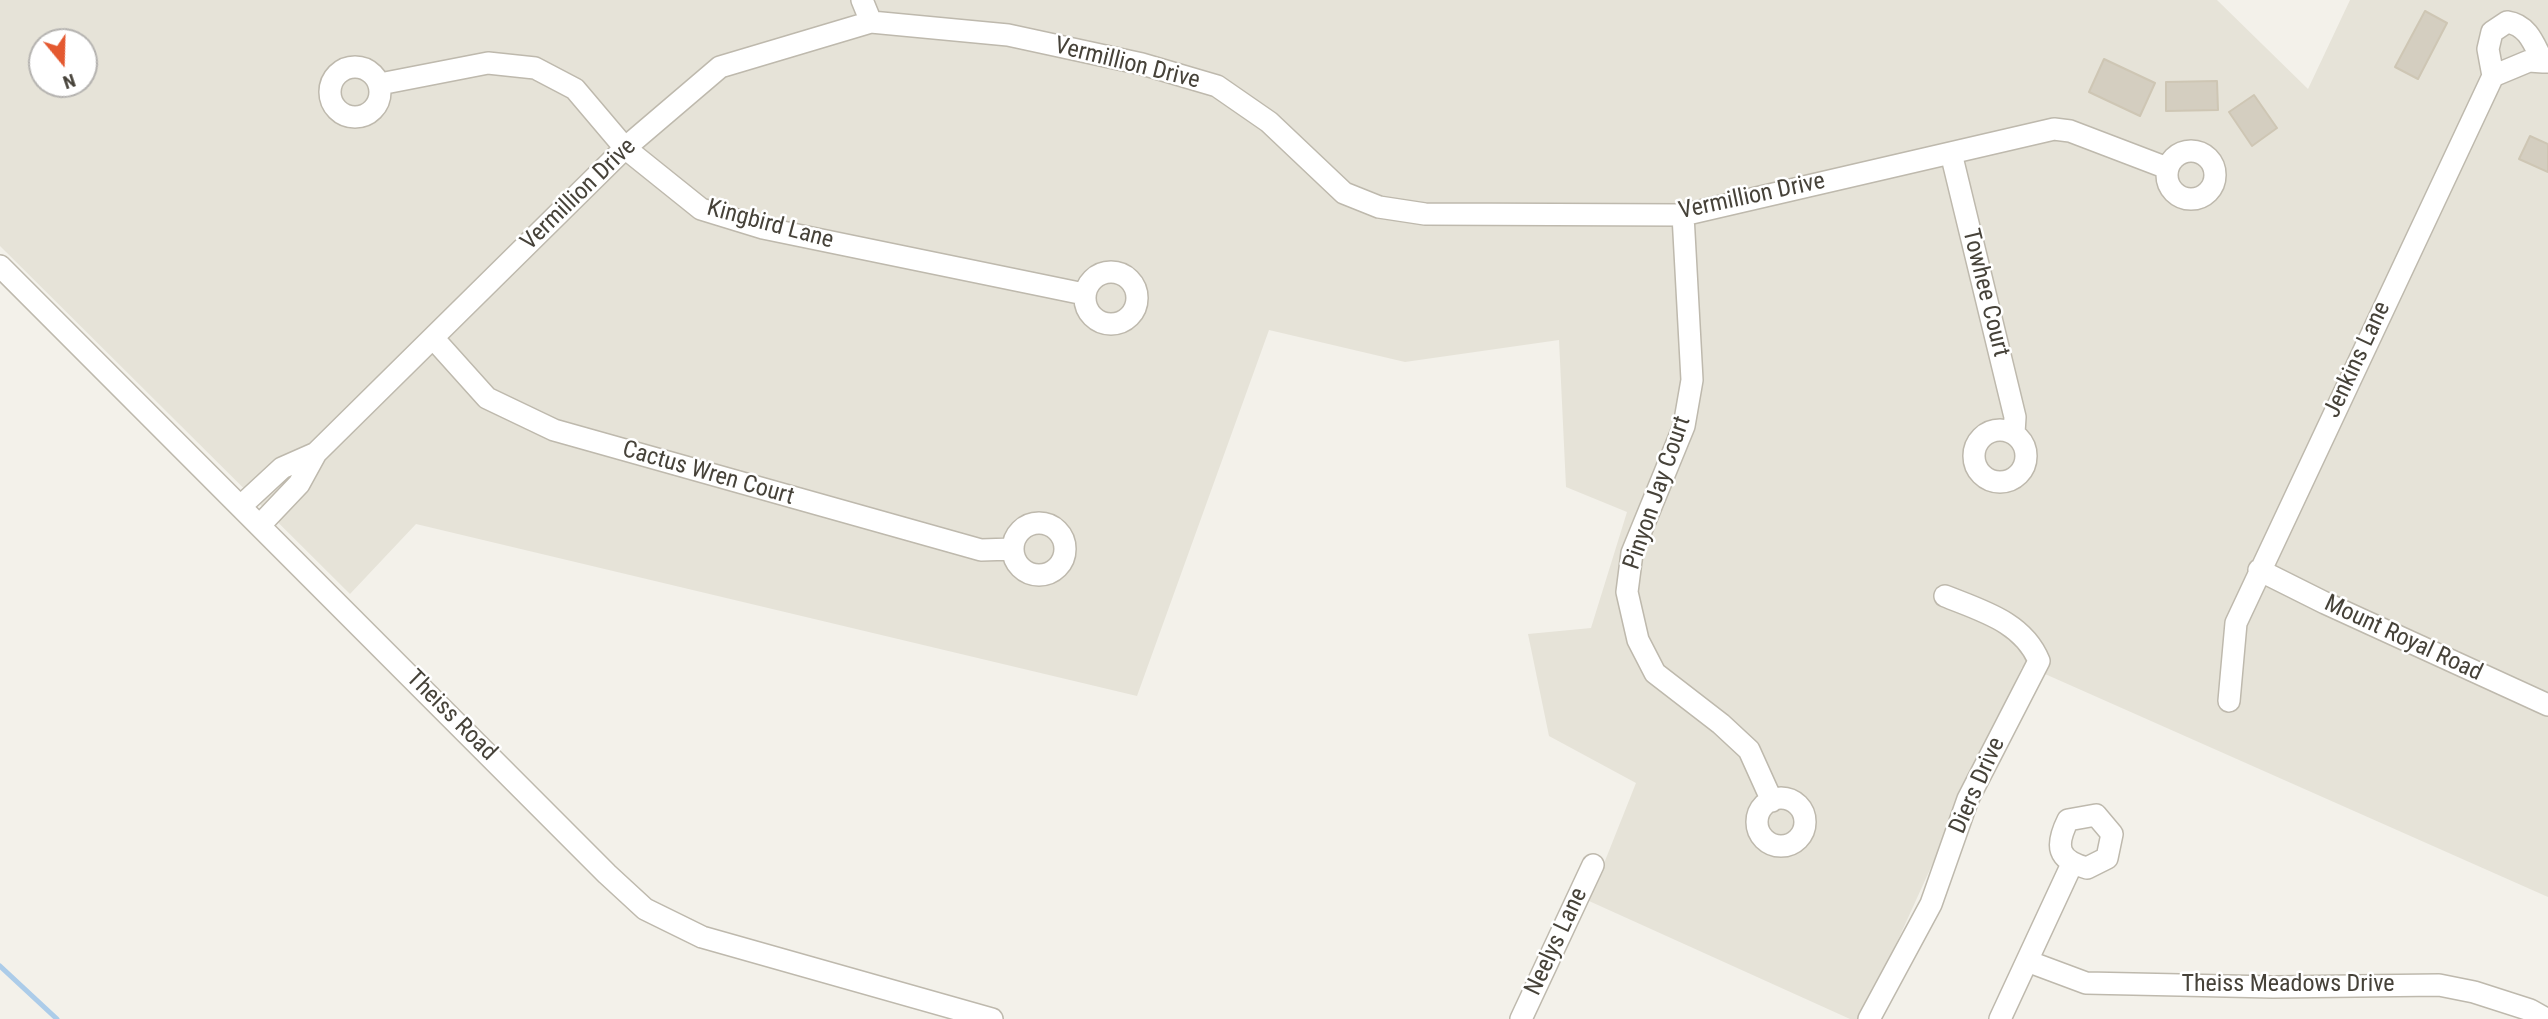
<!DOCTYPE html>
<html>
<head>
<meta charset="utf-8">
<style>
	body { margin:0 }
	#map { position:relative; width:2548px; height:1019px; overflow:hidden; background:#f3f1ea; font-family:"Roboto Condensed",sans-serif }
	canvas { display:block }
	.north { position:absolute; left:28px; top:28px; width:70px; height:70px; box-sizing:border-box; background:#fff; border:2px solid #b5b3b0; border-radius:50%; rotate:161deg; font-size:19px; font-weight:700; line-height:28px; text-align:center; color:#464239 }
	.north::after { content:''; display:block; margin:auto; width:24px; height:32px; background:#e45930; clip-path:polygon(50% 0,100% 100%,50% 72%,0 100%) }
</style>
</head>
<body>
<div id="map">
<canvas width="2548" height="1019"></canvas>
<div class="north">N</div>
</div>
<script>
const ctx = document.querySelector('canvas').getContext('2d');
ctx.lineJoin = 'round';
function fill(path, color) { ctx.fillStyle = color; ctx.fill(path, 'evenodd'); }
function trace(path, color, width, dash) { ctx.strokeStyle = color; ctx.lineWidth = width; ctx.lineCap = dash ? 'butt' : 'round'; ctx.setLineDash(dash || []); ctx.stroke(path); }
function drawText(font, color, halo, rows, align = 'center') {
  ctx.font = font + ' "Roboto Condensed",sans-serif'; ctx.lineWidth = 5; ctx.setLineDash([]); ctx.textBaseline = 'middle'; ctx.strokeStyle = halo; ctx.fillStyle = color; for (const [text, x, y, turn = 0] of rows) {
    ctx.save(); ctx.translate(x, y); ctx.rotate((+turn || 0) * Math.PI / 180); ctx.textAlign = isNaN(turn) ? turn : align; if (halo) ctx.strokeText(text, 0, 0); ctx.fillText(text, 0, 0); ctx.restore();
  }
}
const residential = new Path2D(`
	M0,0H2217L2308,89L2350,0H2548V897L2036,670L2022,667L1862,1019H1850L1589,901L1636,783L1549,736L1528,634L1591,628L1627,512L1566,487L1559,340L1405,362L1269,330L1137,696L416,524L350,594L0,246ZM42,42H84V84H42Z`);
const stream = new Path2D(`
	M0,966L57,1019`);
const building = new Path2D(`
	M2425,11L2447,23L2418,79L2395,67Z
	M2104,59L2155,83L2140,116L2089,92Z
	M2217,81L2218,110L2166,111V82Z
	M2254,95L2277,128L2252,146L2229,112Z
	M2530,136L2548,144V172L2519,159Z`);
const minor = new Path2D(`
	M862,0L871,22
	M330 92a25 25 0 1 1 50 0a25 25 0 1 1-50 0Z
	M2493,76L2488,49L2492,32L2507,22C2528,25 2534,44 2543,62H2548
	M380,84L488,63L535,68L575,89L625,148L701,209L763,228L1084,294
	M2167 175a24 24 0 1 1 48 0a24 24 0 1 1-48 0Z
	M1951,153L2015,417L2014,433
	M1683,215L1692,380L1684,426L1632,553L1627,592L1638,640L1655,673L1721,724L1749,750L1772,801
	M0,266L607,874L645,909L702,937L992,1019
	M1085 298a26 26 0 1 1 52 0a26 26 0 1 1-52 0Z
	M434,339L487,398L554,430L981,550L1012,549
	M1974 456a26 26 0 1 1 52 0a26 26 0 1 1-52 0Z
	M242,505L282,468L316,453
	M1013 549a26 26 0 1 1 52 0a26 26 0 1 1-52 0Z
	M261,524L299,484L316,453L625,148L720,67L871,22L1008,35L1142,64L1217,86L1269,122L1344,193L1379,207L1425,214L1683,215L2054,129L2070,131L2167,168
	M2259,570L2325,603L2548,705
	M2229,701L2236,623L2493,76L2529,61L2543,62
	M1757 822a24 24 0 1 1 48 0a24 24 0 1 1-48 0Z
	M2096,815L2112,834L2107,858L2087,868C2057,860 2055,846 2068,820Z
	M2027,961L2086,983L2273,987L2439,985L2474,992L2530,1010L2546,1019
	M1521,1019L1593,865
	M1869,1019L1931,904L1968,799L2039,661C2023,622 1982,611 1945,596
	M2000,1019L2072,864`);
const streetNames = [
	["Vermillion Drive",1127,64,14],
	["Vermillion Drive",579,195,-44],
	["Vermillion Drive",1752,197,-12],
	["Kingbird Lane",770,225,15],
	["Towhee Court",1985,293,76],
	["Jenkins Lane",2358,360,-65],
	["Cactus Wren Court",708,474,16],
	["Pinyon Jay Court",1658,493,-71],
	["Mount Royal Road",2403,639,25],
	["Theiss Road",451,716,45],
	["Diers Drive",1978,786,-66],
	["Neelys Lane",1557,942,-65],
	["Theiss Meadows Drive",2288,985]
];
fill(residential, '#e6e3d8');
trace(stream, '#accce9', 5);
fill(building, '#d4cec0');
trace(building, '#cec6b4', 2);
trace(minor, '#beb9ad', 24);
trace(minor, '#fff', 21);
drawText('24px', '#464239', '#fff', streetNames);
</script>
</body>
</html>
